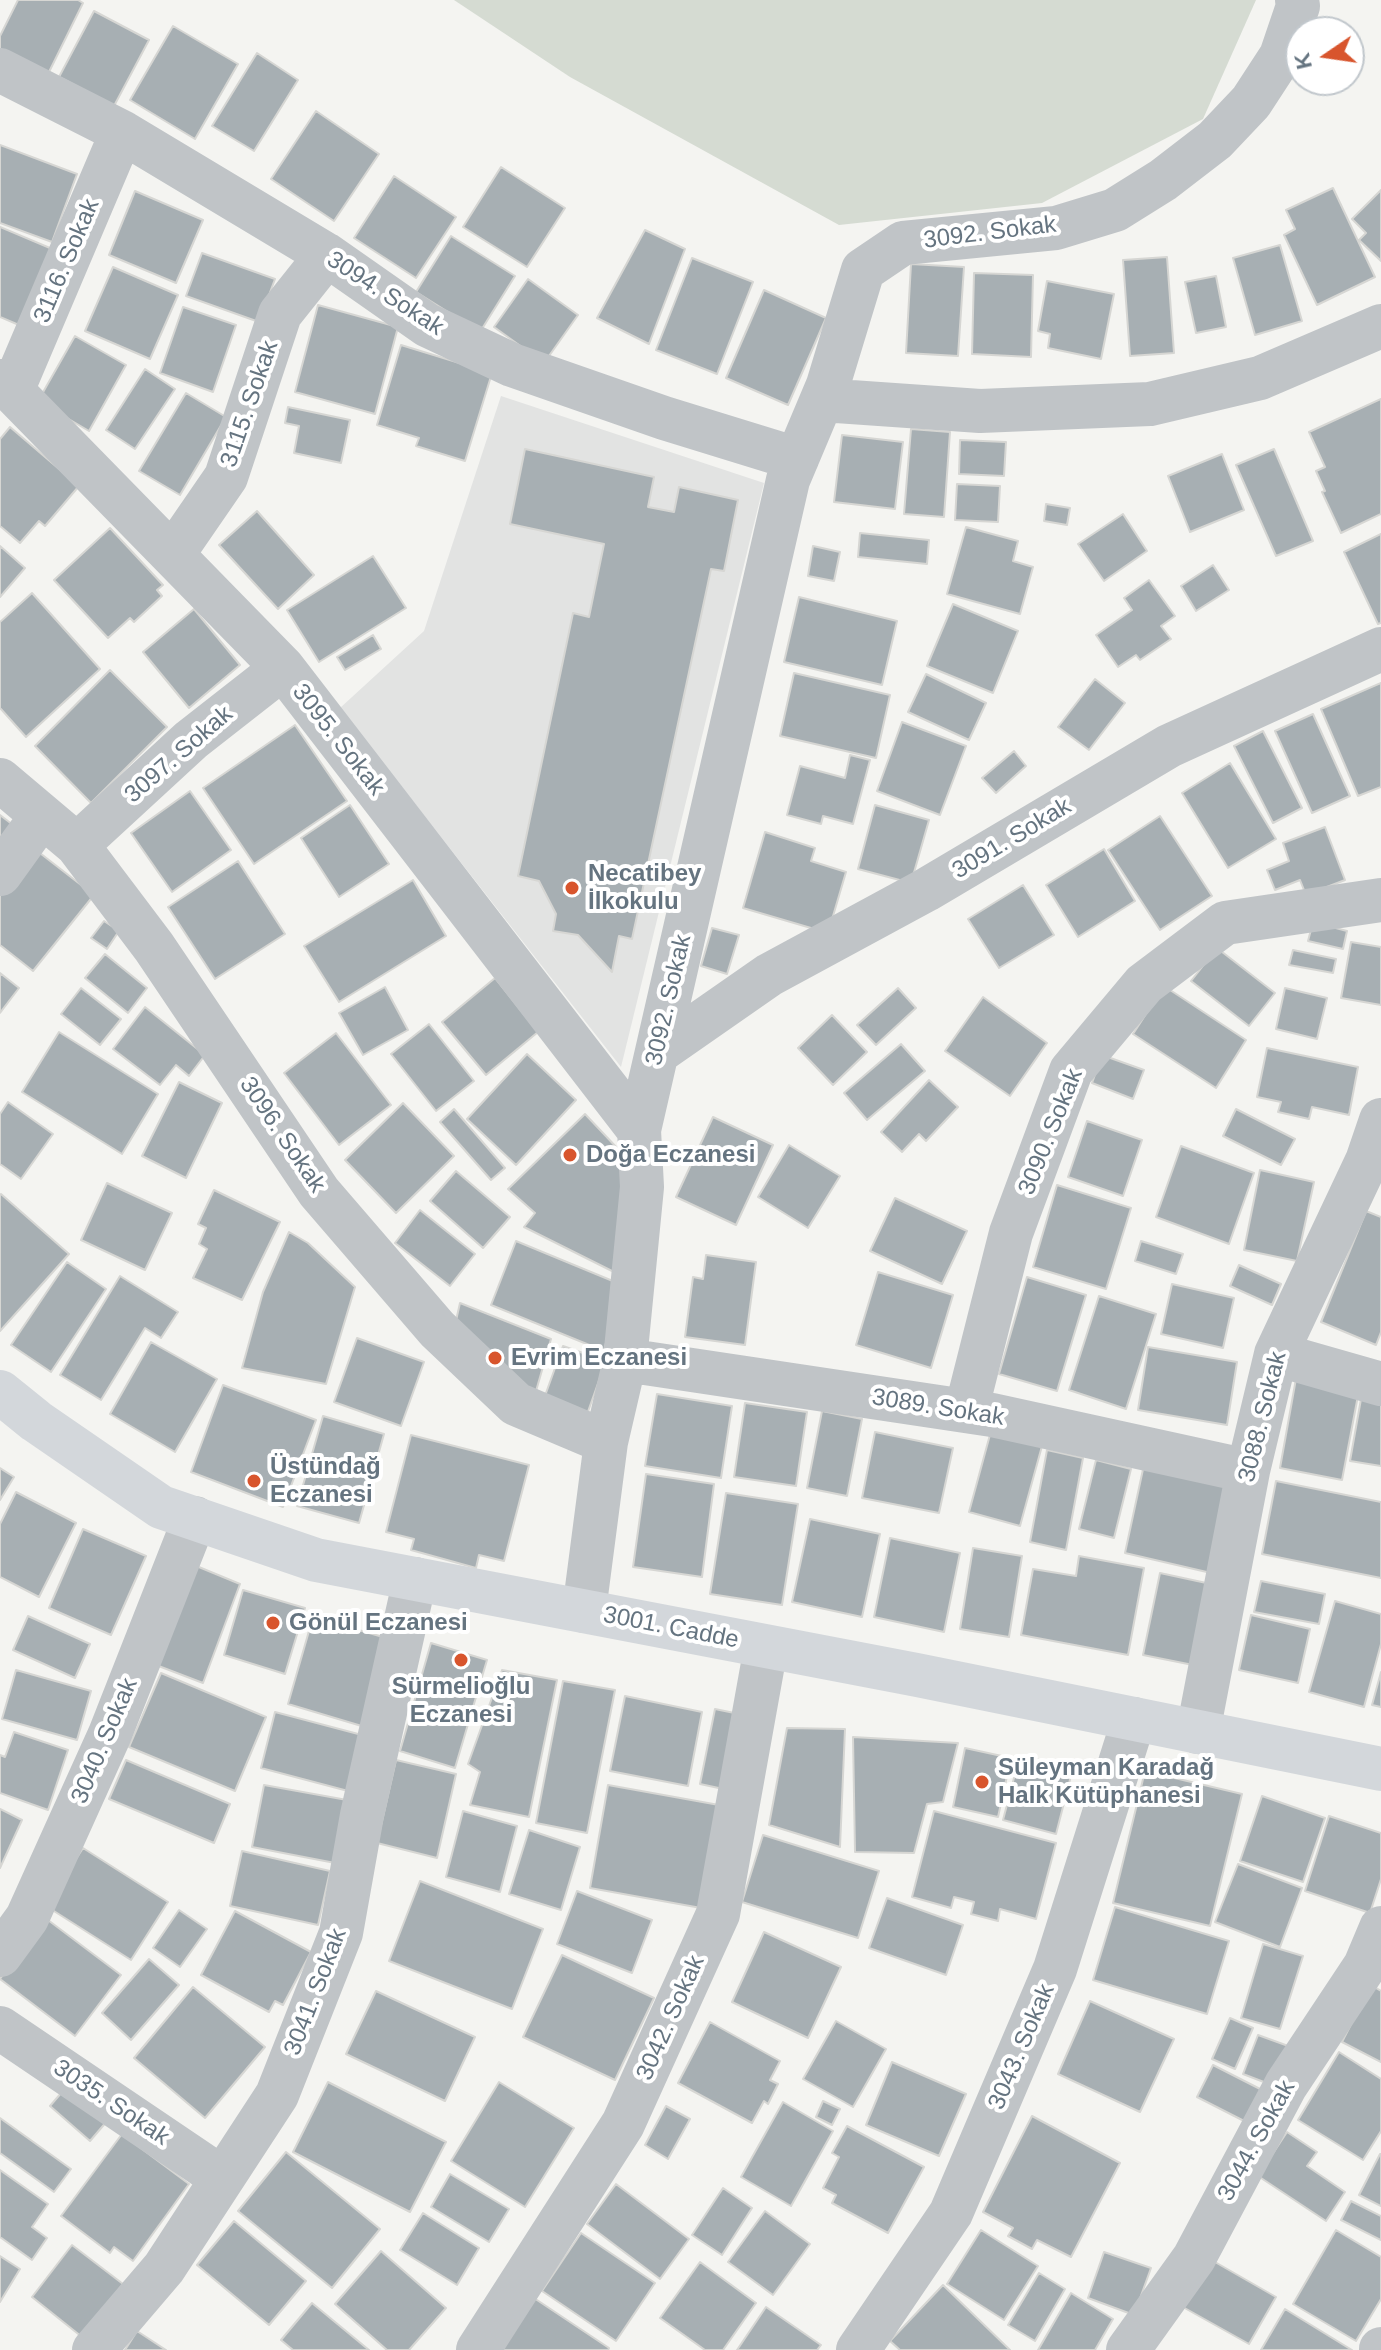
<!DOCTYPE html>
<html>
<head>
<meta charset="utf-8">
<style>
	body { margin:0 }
	#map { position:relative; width:1381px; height:2350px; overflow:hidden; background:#f4f4f1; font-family:Arial,sans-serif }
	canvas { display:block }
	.north { position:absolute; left:1285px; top:16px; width:80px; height:80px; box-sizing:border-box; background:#fff; border:2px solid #c1c7cc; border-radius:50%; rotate:257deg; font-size:22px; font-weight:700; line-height:32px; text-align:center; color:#657480 }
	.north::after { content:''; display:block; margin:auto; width:28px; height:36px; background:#d8552d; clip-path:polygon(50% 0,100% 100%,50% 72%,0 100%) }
</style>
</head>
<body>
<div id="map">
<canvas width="1381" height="2350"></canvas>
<div class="north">K</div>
</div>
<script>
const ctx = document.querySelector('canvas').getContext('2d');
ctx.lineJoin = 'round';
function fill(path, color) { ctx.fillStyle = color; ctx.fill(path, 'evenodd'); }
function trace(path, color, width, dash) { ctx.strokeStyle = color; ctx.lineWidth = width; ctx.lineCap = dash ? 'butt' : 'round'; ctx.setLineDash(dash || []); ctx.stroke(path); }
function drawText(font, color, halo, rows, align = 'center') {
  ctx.font = font + ' Arial,sans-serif'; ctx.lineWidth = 8; ctx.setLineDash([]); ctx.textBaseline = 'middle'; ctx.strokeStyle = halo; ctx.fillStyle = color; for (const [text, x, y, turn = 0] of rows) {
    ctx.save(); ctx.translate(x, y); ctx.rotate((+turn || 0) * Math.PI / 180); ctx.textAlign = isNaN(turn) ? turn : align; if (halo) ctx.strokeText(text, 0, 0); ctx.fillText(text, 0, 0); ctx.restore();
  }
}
const built = new Path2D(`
	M501,396L764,483L621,1067L340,708L424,631Z`);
const green = new Path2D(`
	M454,0H1256L1203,119L1042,203L839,225L570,77Z`);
const building = new Path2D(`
	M18,0H78L83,3L48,74L0,50V36Z
	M94,11L149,40L114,106L59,77Z
	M173,26L238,64L195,139L130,100Z
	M257,53L298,80L254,151L212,126Z
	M316,111L379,154L334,221L271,179Z
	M0,145L77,174L52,242L0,223Z
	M501,167L565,208L527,267L463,227Z
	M394,176L456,217L416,278L354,238Z
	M1333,188L1375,277L1317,305L1284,235L1295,229L1286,210Z
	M1381,190V261L1359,240L1366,233L1352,219Z
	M135,191L203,220L176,283L109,255Z
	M0,227L57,251L26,328L0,317Z
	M645,230L685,249L649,344L597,318Z
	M451,236L515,276L480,332L416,292Z
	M1280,245L1302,321L1255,335L1233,258Z
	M202,253L275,279L259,322L186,296Z
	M1167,257L1174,353L1130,356L1123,260Z
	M692,258L753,282L717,374L656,350Z
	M911,264L964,267L958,356L906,353Z
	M113,267L178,295L150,359L85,331Z
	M974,273L1033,275L1031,357L972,354Z
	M1216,276L1226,327L1196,333L1185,282Z
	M528,279L578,315L544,363L494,327Z
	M1047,281L1114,294L1101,359L1048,348L1050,334L1038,331Z
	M764,290L826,318L788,405L726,378Z
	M318,305L398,327L375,414L295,392Z
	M183,307L236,325L213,392L160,373Z
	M75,336L126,365L89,431L38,401Z
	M401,345L492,373L465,461L416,446L419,438L377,425Z
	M145,369L175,389L135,449L106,430Z
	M186,393L226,417L180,495L139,471Z
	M1381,399V514L1341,533L1322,492L1325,491L1316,471L1325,467L1309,432Z
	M288,407L350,420L341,463L294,453L299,426L285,423Z
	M10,427L79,486L45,526L39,521L20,543L0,526V439Z
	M911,429L950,432L944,517L904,514Z
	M842,435L903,442L895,509L834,502Z
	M960,440L1006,442L1004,476L959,474Z
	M525,449L654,477L648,507L674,512L679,487L738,500L724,571L711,569L632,939L619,936L612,972L578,935L553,931L556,914L539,881L518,876L573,613L589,617L604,544L510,524Z
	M1274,449L1313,541L1276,556L1236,465Z
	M1222,454L1244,510L1190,532L1168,476Z
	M957,484L1000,486L998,522L955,520Z
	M1046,504L1070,508L1067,525L1044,521Z
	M257,511L314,575L278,609L219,545Z
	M1123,514L1147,551L1104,581L1078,544Z
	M966,527L1018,541L1013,561L1033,567L1020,614L947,594Z
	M110,528L163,585L157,590L162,596L134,622L130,618L108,638L54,580Z
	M860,533L929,540L927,564L858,557Z
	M1381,534V623L1378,624L1344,552Z
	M0,546L25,568L0,597Z
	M813,546L840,552L834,581L808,576Z
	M373,556L406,608L319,662L287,610Z
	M1213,565L1229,590L1196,611L1181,586Z
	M1149,580L1175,616L1161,626L1171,639L1140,660L1136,655L1118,667L1096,635L1132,610L1124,598Z
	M32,593L100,669L26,737L0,708V622Z
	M799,597L897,621L882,685L784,662Z
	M953,604L1018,631L993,693L927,666Z
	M194,609L240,665L189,708L143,652Z
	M373,635L381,649L345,670L337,657Z
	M110,670L167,727L91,803L35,746Z
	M794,673L890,695L876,758L780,736Z
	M926,674L986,703L969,740L908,712Z
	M1095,679L1125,703L1089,750L1058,727Z
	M1381,683V787L1358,796L1321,709Z
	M1313,714L1350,796L1312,813L1275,731Z
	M902,722L966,746L940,815L877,791Z
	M295,725L347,801L254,864L203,788Z
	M1263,731L1302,808L1273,823L1234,746Z
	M1014,751L1026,766L996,793L982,778Z
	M850,755L870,760L853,824L823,816L821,824L787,815L800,766L845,778Z
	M1230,763L1276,839L1228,868L1182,793Z
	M190,791L231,850L172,892L131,833Z
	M350,805L389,864L339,897L301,838Z
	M875,805L929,820L911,883L858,869Z
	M0,815L17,828L0,850Z
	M1160,816L1212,896L1160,930L1108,850Z
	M1325,827L1345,880L1306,895L1300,880L1275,890L1267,870L1289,861L1283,843Z
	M765,832L815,848L811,861L846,872L828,933L743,908Z
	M1104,849L1135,901L1078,937L1046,885Z
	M36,850L94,895L33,971L0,945V895Z
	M238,861L285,934L215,979L168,907Z
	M413,880L446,936L339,1002L304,946Z
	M1023,885L1054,935L999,968L968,919Z
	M104,921L119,931L107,949L91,938Z
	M1313,922L1347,931L1343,949L1308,941Z
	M712,928L739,935L727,974L701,966Z
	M1351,942L1381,947V1005L1341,998Z
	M1217,948L1275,993L1249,1026L1191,981Z
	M1293,950L1336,959L1333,973L1289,965Z
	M105,954L147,988L128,1013L85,978Z
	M0,973L19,988L0,1013Z
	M495,978L538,1032L486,1075L442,1022Z
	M1164,986L1246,1040L1216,1088L1133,1034Z
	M385,987L408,1030L363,1055L339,1013Z
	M81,988L121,1019L100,1045L61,1014Z
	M898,988L916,1008L876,1045L857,1025Z
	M1285,988L1327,998L1317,1039L1276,1029Z
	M983,997L1047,1043L1010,1096L945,1051Z
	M145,1007L205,1055L189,1076L176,1065L160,1085L113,1049Z
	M832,1015L867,1052L833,1085L798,1048Z
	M429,1024L474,1081L436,1111L391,1054Z
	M59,1032L158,1094L122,1154L22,1092Z
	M336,1033L391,1105L339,1145L284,1073Z
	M901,1044L925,1071L867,1120L844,1093Z
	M1267,1048L1358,1067L1349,1115L1312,1107L1309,1119L1278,1112L1281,1102L1257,1097Z
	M527,1054L576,1100L516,1165L467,1119Z
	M1102,1055L1144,1070L1133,1099L1092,1083Z
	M929,1080L958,1107L926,1141L919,1134L902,1152L881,1132Z
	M179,1082L222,1103L186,1178L142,1156Z
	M8,1102L53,1134L21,1179L0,1164V1114Z
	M403,1103L454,1156L396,1213L345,1160Z
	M454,1109L505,1168L491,1180L440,1122Z
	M1236,1109L1295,1139L1281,1165L1223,1136Z
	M585,1114L619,1150L626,1185L614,1272L524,1227L535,1213L508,1189Z
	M713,1117L773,1145L736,1225L676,1197Z
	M1087,1121L1142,1140L1123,1196L1068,1177Z
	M789,1145L840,1176L808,1228L758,1197Z
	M1181,1146L1254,1173L1229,1244L1156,1217Z
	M1260,1170L1314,1182L1297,1261L1244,1250Z
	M456,1171L510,1217L483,1248L430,1201Z
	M107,1183L172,1213L145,1270L81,1240Z
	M1057,1185L1131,1208L1106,1289L1033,1267Z
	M214,1190L280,1222L242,1300L193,1278L207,1249L199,1244L206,1228L198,1224Z
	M1,1194L69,1254L0,1331V1195Z
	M895,1198L967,1231L942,1284L870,1251Z
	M420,1210L475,1254L450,1286L395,1243Z
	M1366,1211L1381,1217V1332L1376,1345L1321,1322Z
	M289,1232L308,1243L355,1287L326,1384L242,1368L263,1292Z
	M516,1241L620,1284L604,1351L491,1305Z
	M1141,1241L1183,1254L1176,1274L1135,1261Z
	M706,1255L756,1262L745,1345L685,1337L693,1277L703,1279Z
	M67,1262L106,1289L51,1372L11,1345Z
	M1239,1265L1281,1284L1272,1305L1230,1286Z
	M878,1272L953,1295L931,1368L856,1345Z
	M120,1276L178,1312L161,1338L145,1328L101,1400L60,1375Z
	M1027,1277L1086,1295L1057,1391L999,1374Z
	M1172,1284L1234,1298L1223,1348L1161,1334Z
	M1099,1296L1156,1314L1126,1409L1069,1390Z
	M460,1303L551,1339L534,1398L455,1325Z
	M357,1338L424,1362L401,1426L334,1402Z
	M151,1342L217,1379L175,1452L110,1414Z
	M563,1346L606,1361L585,1420L542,1404Z
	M1148,1347L1237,1362L1227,1425L1138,1410Z
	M1297,1373L1360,1385L1342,1480L1280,1468Z
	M223,1385L316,1420L283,1507L191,1472Z
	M657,1394L732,1406L721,1478L645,1466Z
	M1361,1399L1381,1402V1466L1350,1461Z
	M745,1403L807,1412L796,1486L734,1477Z
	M822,1411L862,1419L847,1496L807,1488Z
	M323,1416L384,1434L359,1523L297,1506Z
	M991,1431L1042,1446L1020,1526L969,1512Z
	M875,1432L953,1448L939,1513L862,1498Z
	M411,1435L529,1465L504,1561L479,1555L476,1568L411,1550L414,1539L386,1532Z
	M1047,1450L1083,1458L1066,1550L1030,1542Z
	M1096,1460L1131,1469L1114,1538L1079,1529Z
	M1145,1460L1231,1479L1211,1573L1125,1553Z
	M0,1468L14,1477L0,1500Z
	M646,1474L714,1484L702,1577L633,1567Z
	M1276,1481L1381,1502V1578L1262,1554Z
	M16,1492L76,1523L39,1597L0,1577V1524Z
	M726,1493L798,1504L782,1605L710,1594Z
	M810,1519L880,1534L862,1617L792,1602Z
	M83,1529L146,1556L111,1635L49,1608Z
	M890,1538L960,1553L944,1632L874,1617Z
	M973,1548L1022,1556L1009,1637L960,1629Z
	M1079,1556L1144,1568L1128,1655L1021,1635L1033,1569L1076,1576Z
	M194,1565L240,1584L203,1683L156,1665Z
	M1160,1573L1211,1584L1193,1665L1143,1655Z
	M1261,1581L1325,1594L1319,1624L1254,1612Z
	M243,1590L305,1608L285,1674L224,1655Z
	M1335,1601L1381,1614V1644L1364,1707L1309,1692Z
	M1251,1615L1310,1629L1298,1683L1239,1670Z
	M28,1616L90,1644L75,1678L13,1650Z
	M313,1617L390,1639L365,1727L288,1704Z
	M431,1643L487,1660L455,1768L400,1751Z
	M16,1670L91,1691L77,1740L2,1719Z
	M502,1670L557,1680L529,1817L470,1805L480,1772L468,1764Z
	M1381,1672V1707L1372,1705Z
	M161,1673L266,1717L235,1791L129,1747Z
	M563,1681L615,1690L587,1833L536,1823Z
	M625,1696L702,1712L688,1786L610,1771Z
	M715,1709L744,1715L728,1790L700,1784Z
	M275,1712L362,1735L348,1791L261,1768Z
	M787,1728L845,1729L840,1847L769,1825Z
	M14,1732L68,1750L48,1810L0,1793V1755L5,1757Z
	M853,1737L958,1743L943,1802L927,1804L914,1853L855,1852Z
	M965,1748L1011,1758L998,1817L953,1807Z
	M1020,1755L1073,1768L1056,1834L1003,1820Z
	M126,1760L230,1804L214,1843L109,1799Z
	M396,1760L456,1774L437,1858L377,1843Z
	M1145,1771L1242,1794L1210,1926L1113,1903Z
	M264,1785L347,1800L335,1863L252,1847Z
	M608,1785L719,1805L701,1908L590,1888Z
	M1262,1796L1325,1818L1303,1882L1240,1861Z
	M0,1809L22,1820L0,1868Z
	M463,1811L517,1826L500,1892L446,1877Z
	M934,1811L1056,1843L1036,1919L1000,1909L998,1921L971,1914L974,1902L954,1897L951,1908L912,1897Z
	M1329,1816L1381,1833V1879L1370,1913L1305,1891Z
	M529,1830L580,1847L561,1910L509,1894Z
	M763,1835L879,1871L858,1938L742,1902Z
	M83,1848L168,1902L131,1960L46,1906Z
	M242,1851L330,1871L318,1925L230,1906Z
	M1238,1864L1302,1888L1280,1947L1215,1922Z
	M420,1881L543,1929L512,2009L389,1961Z
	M577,1891L652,1920L632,1973L557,1944Z
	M887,1898L963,1925L946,1975L869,1948Z
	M1115,1907L1229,1941L1207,2014L1093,1980Z
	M179,1910L207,1929L180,1967L153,1948Z
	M235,1911L311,1952L283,2005L275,2001L269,2012L201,1975Z
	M44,1917L121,1975L75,2036L0,1979Z
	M764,1932L841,1967L808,2038L732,2002Z
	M1263,1944L1303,1956L1280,2029L1241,2018Z
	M562,1955L654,1998L615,2080L523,2037Z
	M149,1959L179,1985L131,2040L102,2013Z
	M1371,1985L1381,1991V2062L1342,2042Z
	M193,1987L265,2047L205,2118L134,2058Z
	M376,1991L475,2037L445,2101L346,2054Z
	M1090,2001L1174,2039L1140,2112L1058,2074Z
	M1230,2018L1253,2028L1235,2069L1212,2059Z
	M836,2021L886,2049L853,2107L803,2079Z
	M710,2022L780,2061L770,2080L778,2084L768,2104L764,2101L752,2123L678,2083Z
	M1258,2035L1291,2047L1269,2084L1243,2074Z
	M1339,2052L1381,2079V2131L1363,2160L1298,2120Z
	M892,2062L966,2094L939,2156L866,2125Z
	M1213,2065L1264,2091L1248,2123L1197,2097Z
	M328,2082L446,2142L410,2212L293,2152Z
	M499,2082L574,2128L525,2207L451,2161Z
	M68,2085L108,2120L90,2141L50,2106Z
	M823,2101L840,2109L832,2125L816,2117Z
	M783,2102L833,2131L791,2206L741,2177Z
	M666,2106L690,2119L668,2159L645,2145Z
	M1032,2116L1120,2163L1071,2257L1037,2240L1032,2249L1008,2236L1013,2228L983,2212Z
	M0,2118L71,2169L54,2192L0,2153Z
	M847,2126L924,2167L888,2233L832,2203L836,2195L823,2188L839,2157L832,2153Z
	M1287,2132L1317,2152L1307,2166L1345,2192L1326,2221L1258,2176Z
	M122,2134L189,2184L133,2261L114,2247L110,2253L61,2216Z
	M286,2152L380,2229L332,2288L238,2211Z
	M1380,2154H1381V2206L1359,2195Z
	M0,2170L48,2204L32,2227L47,2238L32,2260L0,2237Z
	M450,2174L509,2209L489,2242L431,2207Z
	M616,2184L689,2239L660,2279L587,2224Z
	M723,2188L752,2208L722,2255L692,2235Z
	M1351,2201L1381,2216V2240L1341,2220Z
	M765,2211L810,2244L773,2295L728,2262Z
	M423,2213L479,2248L457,2285L400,2250Z
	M234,2221L306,2281L269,2325L197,2265Z
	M981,2230L1038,2266L1004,2320L947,2284Z
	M1336,2230L1381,2257V2299L1356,2341L1293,2304Z
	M581,2233L655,2283L616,2341L542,2291Z
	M72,2245L123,2284L82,2337L32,2297Z
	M381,2251L446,2308L409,2350H387L335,2304Z
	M1104,2252L1151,2268L1134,2315L1088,2298Z
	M0,2256L20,2269L0,2302Z
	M1208,2258L1276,2297L1249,2344L1181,2306Z
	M700,2262L756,2303L723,2350H705L660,2318Z
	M1039,2273L1065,2289L1035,2341L1008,2325Z
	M943,2285L1010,2350H900L890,2341Z
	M1071,2293L1113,2319L1095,2350H1038Z
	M534,2298L609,2348L608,2350H499Z
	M312,2303L369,2350H293L281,2340Z
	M766,2307L821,2345L817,2350H737Z
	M1285,2309L1352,2350H1261Z
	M137,2331L166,2350H125Z`);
const street = new Path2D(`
	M0,70L122,132L327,255L427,325L512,365L664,418L797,459
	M0,381L12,391L283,668L639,1130
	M12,391L122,132
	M822,400L980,411L1150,404L1260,378L1381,326
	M173,554L226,477L280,314L327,255
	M0,780L77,845L154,947L319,1192L437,1329L516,1404L606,1442
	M77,845L191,740L283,668
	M0,874L41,817
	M657,1053L769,975L926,890L1169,746L1381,649
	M1276,1354L1381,1384
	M625,1360L992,1415L1248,1471
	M966,1411L1011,1233L1071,1071L1144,984L1225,923L1381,900
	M584,1611L606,1442L625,1360L642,1187L639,1130L788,480L828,385L863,270L903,243L1056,228L1115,210L1163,180L1215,140L1251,102L1281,56L1298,6L1297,0
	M1198,1732L1248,1471L1276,1354L1367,1161L1381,1120
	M0,1955L27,1918L110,1734L195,1518
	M0,2028L222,2178
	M94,2350L164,2268L277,2095L341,1933L362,1815L415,1579
	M478,2350L623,2124L718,1914L766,1647
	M858,2350L951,2213L1055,1969L1134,1719
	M1128,2350L1194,2258L1286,2085L1365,1966L1381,1928
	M1381,2350V2349`);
const secondary = new Path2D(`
	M0,1392L36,1421L161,1507L316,1560L917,1675L1381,1769`);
const markers = [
	[572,888,8,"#d8552d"],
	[570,1155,8,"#d8552d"],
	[495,1358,8,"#d8552d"],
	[254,1481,8,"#d8552d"],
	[273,1623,8,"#d8552d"],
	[461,1660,8,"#d8552d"],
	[982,1782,8,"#d8552d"]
];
const streetNames = [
	["3092. Sokak",990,233,-7],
	["3116. Sokak",67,261,-67],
	["3094. Sokak",385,294,33],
	["3115. Sokak",250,404,-71],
	["3095. Sokak",338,740,52],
	["3097. Sokak",179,755,-41],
	["3091. Sokak",1012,839,-31],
	["3092. Sokak",669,1000,-77],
	["3090. Sokak",1051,1132,-68],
	["3096. Sokak",282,1135,56],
	["3089. Sokak",938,1408,9],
	["3088. Sokak",1263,1417,-76],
	["3001. Cadde",671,1628,11],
	["3040. Sokak",105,1741,-67],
	["3041. Sokak",316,1992,-69],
	["3042. Sokak",671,2018,-66],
	["3043. Sokak",1022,2047,-67],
	["3035. Sokak",111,2103,34],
	["3044. Sokak",1257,2141,-61]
];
const poiNames = [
	["Necatibey",588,874],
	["İlkokulu",588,902],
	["Doğa Eczanesi",586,1155],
	["Evrim Eczanesi",511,1358],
	["Üstündağ",270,1467],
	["Eczanesi",270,1495],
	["Gönül Eczanesi",289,1623],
	["Sürmelioğlu",461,1687,"center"],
	["Eczanesi",461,1715,"center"],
	["Süleyman Karadağ",998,1768],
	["Halk Kütüphanesi",998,1796]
];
fill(built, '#e2e3e2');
fill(green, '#d5dbd2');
fill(building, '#a7afb3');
trace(building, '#d6d6d3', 2);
trace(street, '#c0c4c7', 44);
trace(secondary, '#d3d7db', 44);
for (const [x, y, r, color] of markers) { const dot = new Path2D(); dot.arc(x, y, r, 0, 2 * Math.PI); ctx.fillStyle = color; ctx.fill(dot); trace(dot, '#fff', 3); }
drawText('24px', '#657480', '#fff', streetNames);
drawText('bold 24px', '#657480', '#fff', poiNames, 'left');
</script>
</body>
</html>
